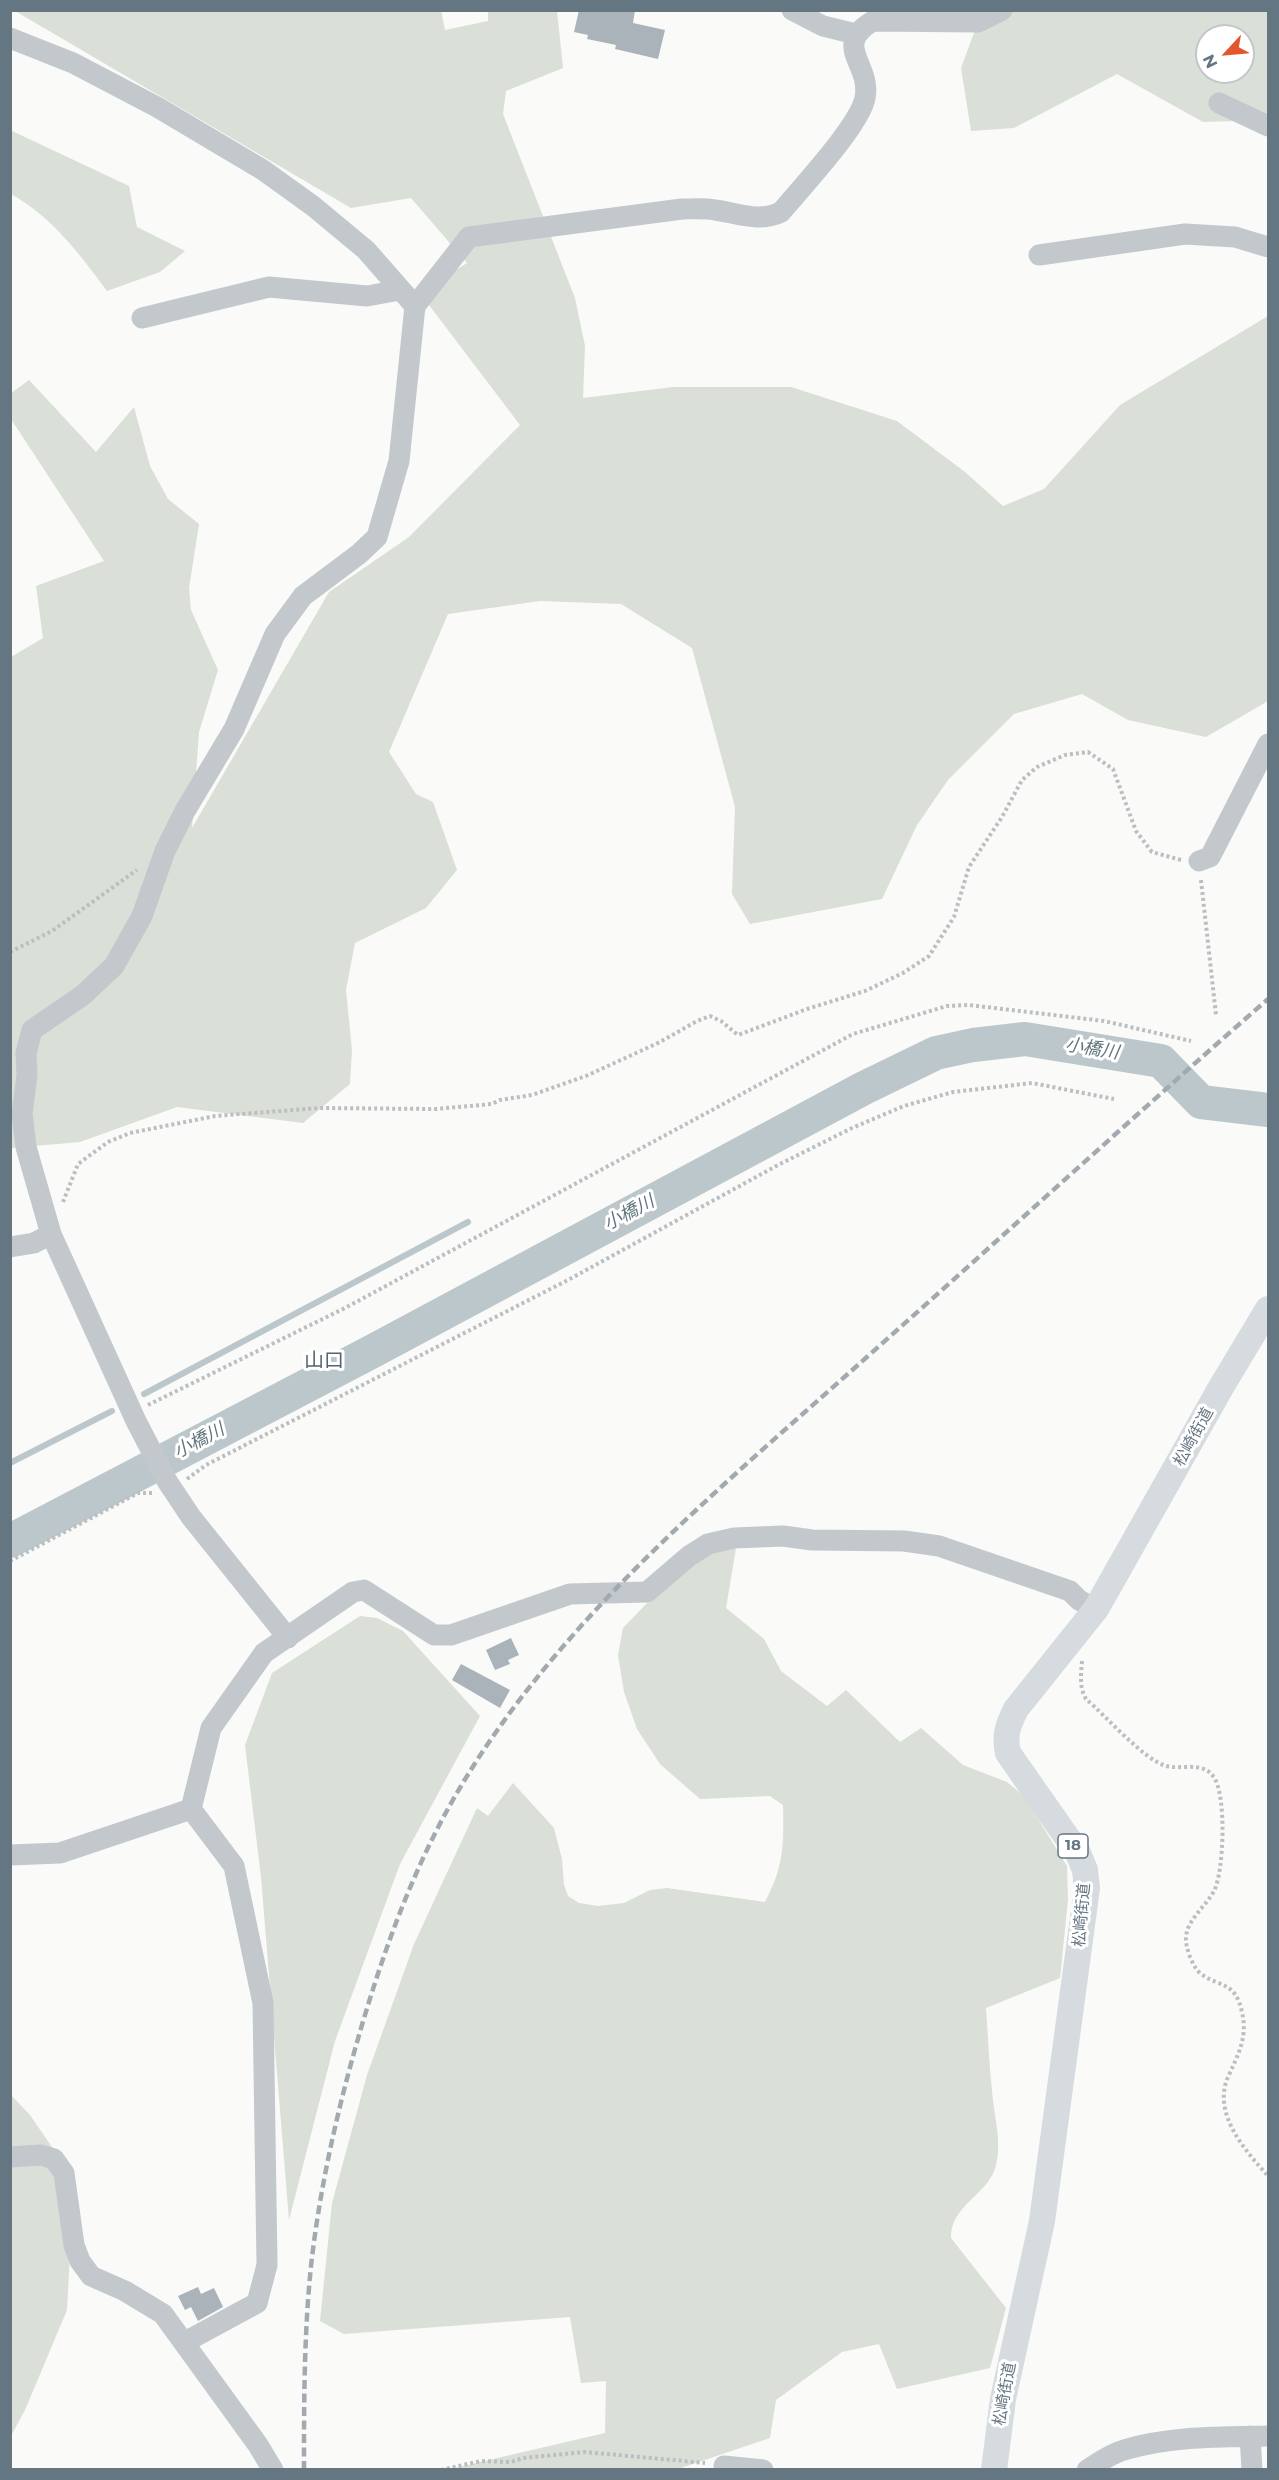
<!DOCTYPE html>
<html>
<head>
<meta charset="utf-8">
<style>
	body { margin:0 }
	#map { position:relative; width:1279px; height:2480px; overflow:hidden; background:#fafaf8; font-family:Montserrat,sans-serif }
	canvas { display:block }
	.frame { position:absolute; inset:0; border:12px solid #657683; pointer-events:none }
	.north { position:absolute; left:1195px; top:24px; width:60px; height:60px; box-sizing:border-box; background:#fff; border:2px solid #c1c8cd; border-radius:50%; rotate:244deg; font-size:16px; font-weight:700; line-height:24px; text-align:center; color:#657683 }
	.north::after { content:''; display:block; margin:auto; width:21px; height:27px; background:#e4572e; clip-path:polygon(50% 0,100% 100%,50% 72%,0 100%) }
</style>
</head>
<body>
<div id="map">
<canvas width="1279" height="2480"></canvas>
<div class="frame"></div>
<div class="north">N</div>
</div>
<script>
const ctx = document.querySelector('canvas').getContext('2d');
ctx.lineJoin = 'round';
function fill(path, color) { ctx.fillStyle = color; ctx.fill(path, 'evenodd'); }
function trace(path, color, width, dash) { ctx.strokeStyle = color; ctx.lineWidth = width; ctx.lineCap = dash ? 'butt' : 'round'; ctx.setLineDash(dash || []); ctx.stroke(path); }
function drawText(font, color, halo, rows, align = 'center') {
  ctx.font = font + ' Montserrat,"Noto Sans JP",sans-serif'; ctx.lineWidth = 6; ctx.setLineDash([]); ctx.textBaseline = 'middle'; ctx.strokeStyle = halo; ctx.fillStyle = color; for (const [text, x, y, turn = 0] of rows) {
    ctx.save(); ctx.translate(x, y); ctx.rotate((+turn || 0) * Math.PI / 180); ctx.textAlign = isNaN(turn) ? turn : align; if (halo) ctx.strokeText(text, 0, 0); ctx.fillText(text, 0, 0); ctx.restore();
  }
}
const green = new Path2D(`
	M441,10L445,30L488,21V11H557L563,68L506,91L503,114L575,298L585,346L583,398L673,387H791L897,421L965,472L1003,506L1044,489L1120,405L1268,316V701L1206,737L1128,720L1082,694L1014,714L948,780L917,825L882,899L750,924L732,894L735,807L692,648L621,604L540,601L448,614L389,752L416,794L433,802L457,870L426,908L355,943L346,990L352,1050L350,1084L303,1123L177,1107L80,1142L11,1148V657L43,638L36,586L104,561L11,419L10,394L29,380L96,452L134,407L150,466L168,499L199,524L189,588L191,610L218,670L199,732L192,828L329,592L409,537L520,425L429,305V287L467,263L411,198L351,208L15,11Z
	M982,11H1268V120L1203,122L1117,74L1014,128L971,131L961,68ZM1207,36H1243V72H1207Z
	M10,130L129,186L137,227L185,251L160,272L107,291C79,253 52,217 11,194Z
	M736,1548L726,1608L764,1639L781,1671L827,1706L846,1690L900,1742L921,1728L963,1765L1007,1782L1024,1796L1067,1866L1068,1900L1060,1978L986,2008C988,2035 989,2064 992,2091C994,2116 1002,2141 996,2165C989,2195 950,2205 951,2238L1006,2308L990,2368L897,2389L879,2344L842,2352L776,2400L770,2438L678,2469H450L605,2433L606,2381L581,2383L570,2317L344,2334L320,2321L332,2203L367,2075L414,1944L477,1808L488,1816L513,1783L554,1828L562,1859L564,1885L568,1896L579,1903L598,1906L624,1903L650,1890L667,1888L765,1902C784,1866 784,1844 783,1805L770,1796L700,1799L660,1764L637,1729L624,1692L618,1655L623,1628L677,1572L701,1556Z
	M360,1616L377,1618L403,1631L480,1716L400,1864L335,2041L289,2220L261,1877L245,1745L272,1673Z
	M11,2095L30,2115L74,2179L67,2310L25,2410L11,2436Z`);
const stream = new Path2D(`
	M144,1394L468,1222
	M10,1463L112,1411`);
const river = new Path2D(`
	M10,1541L373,1351L864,1088L936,1053L973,1045L1025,1039L1161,1061L1201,1102L1268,1110`);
const building = new Path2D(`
	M579,10H635L633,23L665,30L658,59L615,49L616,45L587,39L588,35L574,32Z
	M511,1638L519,1655L508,1660L510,1664L495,1670L486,1650Z
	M461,1664L510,1690L500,1708L452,1680Z
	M198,2287L201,2294L214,2288L223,2307L198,2321L191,2307L185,2310L178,2296Z`);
const path = new Path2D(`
	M1201,880L1216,1015
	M10,952L52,931L137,870
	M63,1202L78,1164L108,1142L130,1133L215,1116L319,1108L436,1109L492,1104L500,1100L532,1095L586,1076L660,1042L697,1021L710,1016L721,1021L738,1035L807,1009L865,991L903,973L929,956L954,917L969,867L1002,817L1022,780L1037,767L1065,755L1088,752L1113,769L1136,831L1152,852L1181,860
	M148,1405L345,1308L853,1034L947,1006L969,1005L1104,1021L1191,1041
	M187,1479L206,1465L568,1280L778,1165L852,1128L904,1106L953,1092L1032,1083L1114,1099
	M10,1561L138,1493H152
	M1082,1661C1081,1675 1079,1687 1086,1699C1106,1716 1143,1759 1166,1766C1181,1770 1202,1761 1213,1776C1227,1793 1224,1872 1214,1891C1206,1906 1187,1920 1186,1937C1185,1947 1193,1968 1201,1974C1221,1988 1235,1981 1242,2012C1248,2037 1238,2055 1228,2077C1212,2114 1245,2150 1268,2176
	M441,2470L481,2461L511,2462L523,2458L585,2452L705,2463`);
const minor = new Path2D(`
	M792,10L823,26L856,34
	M10,38L73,63L157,107L263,170L313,206L366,250L415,306
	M1219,103L1268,126
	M1039,255L1185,234L1235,237L1268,247
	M142,318L269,287L367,296L400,290
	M1199,861L1210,857L1268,744
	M10,1247L34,1243L51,1234
	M288,1638L191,1517L167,1481L136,1421L51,1234L26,1147L22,1114L27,1075L26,1053L32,1030L83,995L114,966L142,916L165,851L185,811L234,729L275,634L303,596L359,554L377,537L399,461L415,306L469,237L682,209C693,209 704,208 715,210C738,213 759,223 781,212C801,188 860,125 865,98C872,64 831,46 873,21L978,22L1002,10
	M191,1809L211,1728L264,1653L353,1592L364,1590L434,1635H451L570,1594L647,1592L689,1556L708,1544L734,1538L783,1536L812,1540L904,1541L939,1546L1070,1591L1079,1600L1096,1609
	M10,1855L60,1853L191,1809
	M10,2157L41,2155L54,2159L64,2173L74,2245L80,2261L91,2276L125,2291L163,2314L258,2445L273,2470
	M185,2342L257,2303L267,2265L263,2003L234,1866L191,1809
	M1250,2436L1252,2470
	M724,2466L763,2470
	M1087,2470C1099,2462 1111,2454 1124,2450C1170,2436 1222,2437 1268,2436`);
const major = new Path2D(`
	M994,2470L1003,2399L1042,2221L1087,1888L1085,1870L1078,1853L1008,1753C1004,1735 1008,1725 1016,1709L1096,1609L1220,1389L1268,1309`);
const rail = new Path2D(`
	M304,2470C304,2402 304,2334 311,2266C321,2177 342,2090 368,2005C388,1940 412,1876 444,1816C543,1632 715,1493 868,1356C1002,1237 1134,1116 1268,999`);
const shields = [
	[1073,1846,30]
];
const shieldNames = [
	["18",1073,1846]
];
const streetNames = [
	["松崎街道",1194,1437,-61],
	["松崎街道",1082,1915,-85],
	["松崎街道",1005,2394,-80]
];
const waterNames = [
	["小橋川",1092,1049,9],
	["小橋川",629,1213,-28],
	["小橋川",199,1441,-28]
];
const quarterNames = [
	["山口",324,1361]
];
fill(green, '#dadfd7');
trace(stream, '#bbc7cb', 6);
trace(river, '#bbc7cb', 34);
fill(building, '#aab3b9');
trace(path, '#bbbfc2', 4, [3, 3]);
trace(minor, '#c3c8cc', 21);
trace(major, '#d6dbdf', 26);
trace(rail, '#a2aab0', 4.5, [9, 4.5]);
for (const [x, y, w] of shields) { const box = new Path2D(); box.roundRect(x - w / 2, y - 12, w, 24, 4.5); ctx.fillStyle = '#fff'; ctx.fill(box); trace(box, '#657683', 1.5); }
drawText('bold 15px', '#657683', null, shieldNames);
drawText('16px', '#657683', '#fff', streetNames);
drawText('italic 18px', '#60757c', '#fff', waterNames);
drawText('20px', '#57646e', '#fff', quarterNames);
</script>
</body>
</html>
